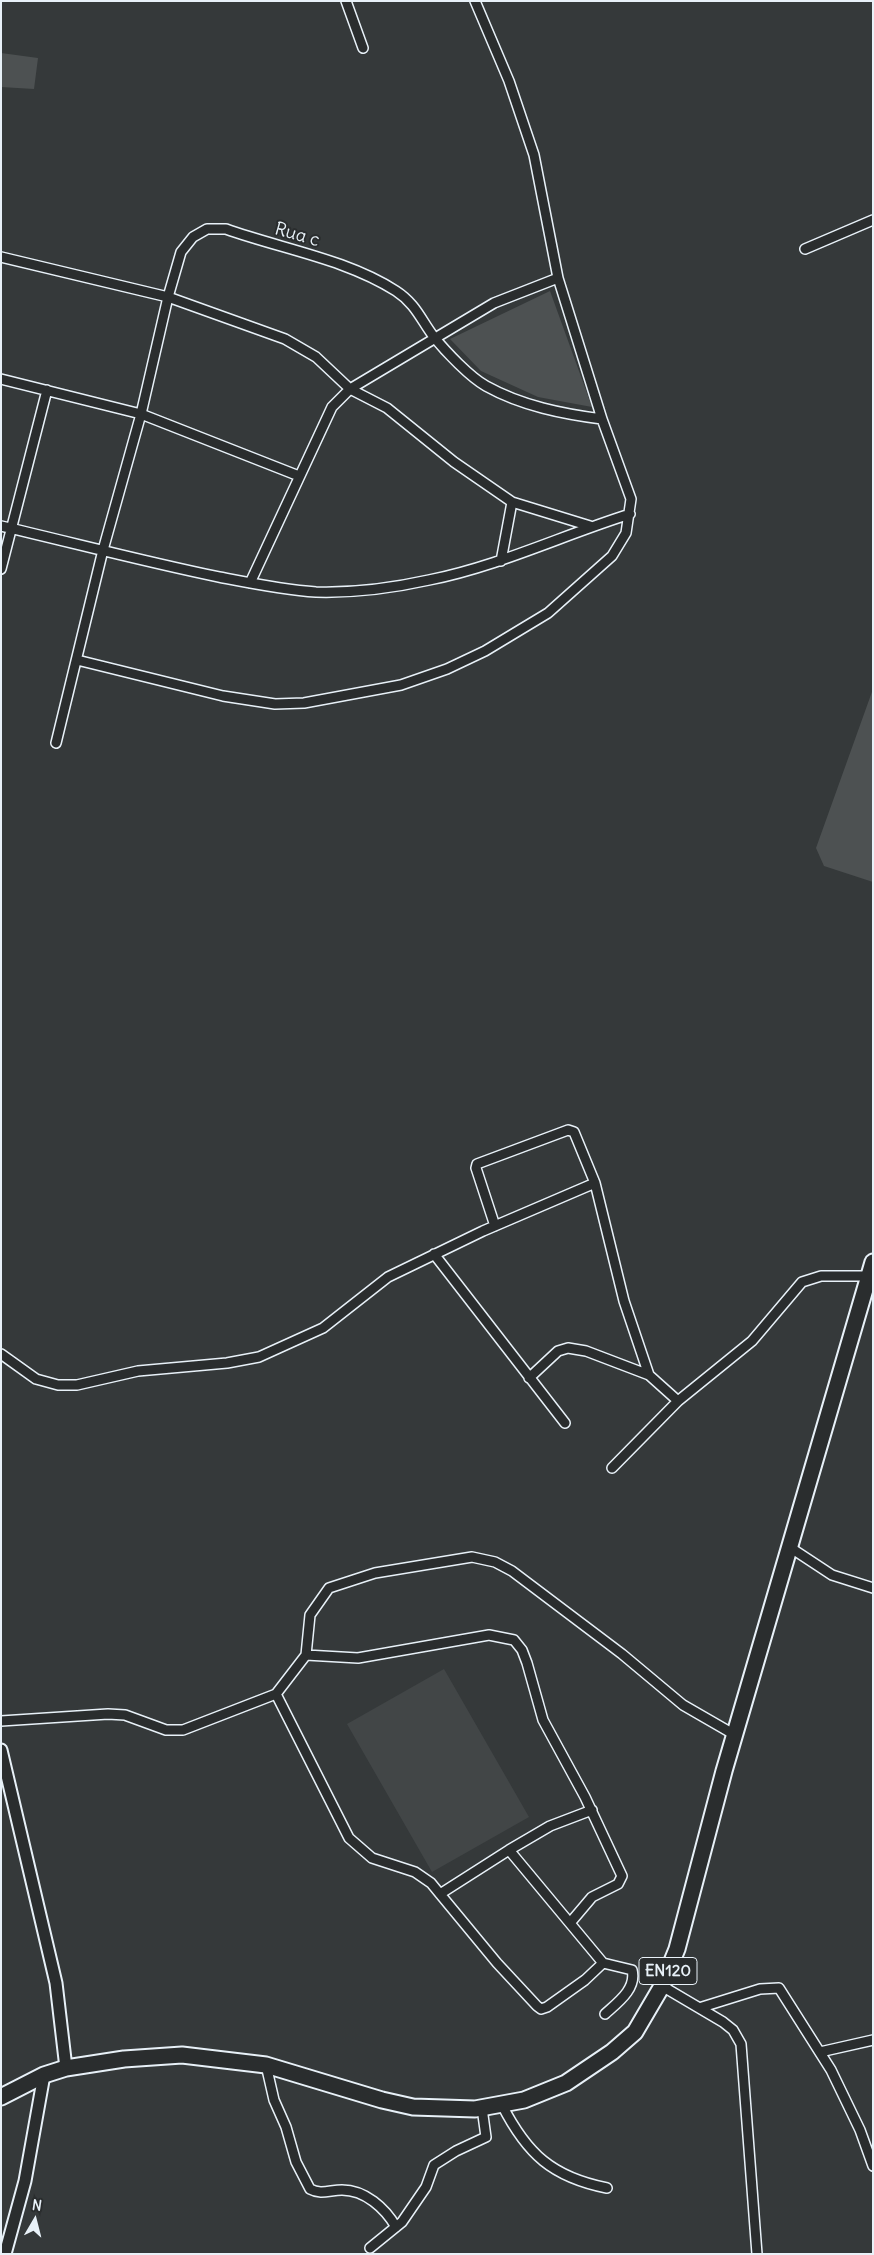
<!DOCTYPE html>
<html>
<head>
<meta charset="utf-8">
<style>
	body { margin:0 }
	#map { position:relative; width:874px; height:2255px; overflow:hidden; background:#35393a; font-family:Delius,sans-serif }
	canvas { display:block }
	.frame { position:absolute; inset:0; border:2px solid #e8f1f8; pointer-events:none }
	.north { position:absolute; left:10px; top:2195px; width:50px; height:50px; -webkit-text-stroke:4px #2a2d2e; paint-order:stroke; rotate:8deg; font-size:14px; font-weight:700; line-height:20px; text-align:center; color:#e8f1f8 }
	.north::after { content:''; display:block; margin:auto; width:18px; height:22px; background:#e8f1f8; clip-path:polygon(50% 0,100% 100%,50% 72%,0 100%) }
</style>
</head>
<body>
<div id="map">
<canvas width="874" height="2255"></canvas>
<div class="frame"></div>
<div class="north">N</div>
</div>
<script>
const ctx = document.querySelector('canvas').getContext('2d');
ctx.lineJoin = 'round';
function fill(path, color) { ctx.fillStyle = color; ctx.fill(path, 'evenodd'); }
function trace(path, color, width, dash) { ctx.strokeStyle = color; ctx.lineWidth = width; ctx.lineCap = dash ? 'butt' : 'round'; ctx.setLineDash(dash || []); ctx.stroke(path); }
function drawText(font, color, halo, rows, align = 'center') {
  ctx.font = font + ' Delius,sans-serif'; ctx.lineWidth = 4; ctx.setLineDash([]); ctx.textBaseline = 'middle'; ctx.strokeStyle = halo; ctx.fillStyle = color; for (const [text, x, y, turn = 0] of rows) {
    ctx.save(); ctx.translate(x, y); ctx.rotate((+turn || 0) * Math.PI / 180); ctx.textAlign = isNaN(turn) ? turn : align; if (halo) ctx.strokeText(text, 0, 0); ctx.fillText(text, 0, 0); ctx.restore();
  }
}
const built = new Path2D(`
	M444,1669L529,1817L432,1872L347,1724Z`);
const green = new Path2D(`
	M1,53L38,58L34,89L1,87Z
	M550,291L592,407L538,397L481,371L450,339Z
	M873,689V882L824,866L816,848Z`);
const street = new Path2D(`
	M346,1L363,48
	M805,249L873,220
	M1,257L168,297L285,339L316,357L350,389L387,408L454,462L512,502L590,526
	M1,379L141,414L299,476
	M1,526C74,543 146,562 219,577C250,583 284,590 316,592C353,593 393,588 429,580C499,566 563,535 630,514
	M501,561L512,502
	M1,569L47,390
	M250,583L332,407L350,389L494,303L558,278
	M77,660L223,696L275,704L304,703L401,685L447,669L485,651L548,613L612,556L626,533L631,499L602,419L558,278L534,155L509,81L475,1
	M56,743L103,550L141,414L168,297L181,252L193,237L207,229H226C282,249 346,259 396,291C416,304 421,320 434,337C446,352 470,377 486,386C522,406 563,414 602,419
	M495,1226L476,1168L477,1164L568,1130L574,1132L595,1183L624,1301L649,1375
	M434,1254L565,1423
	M1,1354L36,1379L58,1385H77L138,1371L227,1363L259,1357L323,1328L388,1277L483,1231L595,1183
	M529,1378L558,1351L568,1348L586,1351L649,1375L678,1401
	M612,1468L678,1401L752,1341L802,1282L821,1276H868
	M791,1548L832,1575L873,1588
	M306,1655L358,1658L489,1635L514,1640L522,1650L527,1663L543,1720L585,1797L622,1876L618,1884L592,1897L570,1923
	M276,1694L349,1838L372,1858L415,1872L431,1883L440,1894L497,1963L537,2006L541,2009L547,2007L585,1980L603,1963L509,1850L440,1894
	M1,1721L108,1714L125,1715L166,1730H183L276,1694L306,1655L310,1615L329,1588L375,1573L472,1557L495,1562L512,1571L622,1654L683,1705L735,1735
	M509,1850L550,1826L592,1810
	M603,1963L632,1970C637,1989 617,2003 605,2014
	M662,1986L723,2022L733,2030L741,2044L757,2254
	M699,2008L760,1989L779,1988L831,2070L860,2130L873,2166
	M820,2052L873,2040
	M266,2065L274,2100L286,2127L296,2162L310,2189C321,2195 330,2190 342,2190C365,2190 385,2208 396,2227
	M502,2105C527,2154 552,2177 607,2188
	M370,2248L402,2222L426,2187L434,2165L456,2151L486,2137L482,2108`);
const secondary = new Path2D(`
	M1,1750L56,1983L66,2068
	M5,2254L25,2181L44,2075`);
const highway = new Path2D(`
	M1,2097L44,2075L66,2068L124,2059L182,2055L266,2065L382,2100L413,2107L475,2109L524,2100L566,2083L612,2052L635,2032L662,1986L677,1949L724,1771L873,1262`);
const shields = [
	[668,1971,58]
];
const shieldNames = [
	["EN120",668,1971]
];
const streetNames = [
	["Rua c",297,235,16]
];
fill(built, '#424647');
fill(green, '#4d5152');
trace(street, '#e8f1f8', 12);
trace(secondary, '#e8f1f8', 15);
trace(highway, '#e8f1f8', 19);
trace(street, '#2a2d2e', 9);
trace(secondary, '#2a2d2e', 11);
trace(highway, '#2a2d2e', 15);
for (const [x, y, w] of shields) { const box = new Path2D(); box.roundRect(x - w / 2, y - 13.5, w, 27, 4); ctx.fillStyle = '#2a2d2e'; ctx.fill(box); trace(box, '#e8f1f8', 1); }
drawText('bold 16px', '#e8f1f8', null, shieldNames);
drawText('18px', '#e8f1f8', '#2a2d2e', streetNames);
</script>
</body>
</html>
